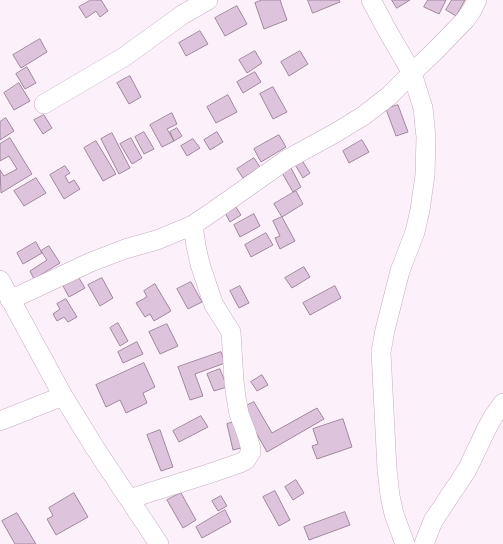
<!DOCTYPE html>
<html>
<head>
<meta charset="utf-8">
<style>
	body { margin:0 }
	canvas { display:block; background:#fcf1fb }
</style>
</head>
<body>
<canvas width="503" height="544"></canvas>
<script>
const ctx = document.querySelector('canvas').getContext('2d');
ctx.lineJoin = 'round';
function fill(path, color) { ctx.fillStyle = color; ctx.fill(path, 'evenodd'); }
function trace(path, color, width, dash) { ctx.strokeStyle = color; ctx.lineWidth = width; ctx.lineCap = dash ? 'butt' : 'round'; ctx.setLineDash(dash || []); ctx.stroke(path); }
const building = new Path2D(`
	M91,0H101L108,11L100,17L96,11L86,18L79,7Z
	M262,0H280L287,20L264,29L255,3Z
	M308,0H339L340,2L313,13Z
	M392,0H410L397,8Z
	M428,0H446L439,14L424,7Z
	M452,0H465L456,16L446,10Z
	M237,6L247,24L225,36L215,18Z
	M200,31L208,44L186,56L179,43Z
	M40,39L47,52L21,68L13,55Z
	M255,51L262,63L247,73L239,60Z
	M300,51L308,64L289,76L281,62Z
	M27,67L36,83L25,89L16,74Z
	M255,72L261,82L243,93L237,82Z
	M130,76L141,97L129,104L117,83Z
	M19,83L30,101L14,110L4,93Z
	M273,87L287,112L273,119L260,94Z
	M228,95L237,112L216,123L207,107Z
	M398,105L408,132L396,136L386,109Z
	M172,113L177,124L167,129L174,141L162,147L150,125Z
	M44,115L52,128L43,134L34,120Z
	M6,118L14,131L0,140V122Z
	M177,128L182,136L174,141L170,132Z
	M144,132L154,149L144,154L135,137Z
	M217,132L223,142L210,150L204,140Z
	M112,133L130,168L119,174L101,139Z
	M279,135L286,147L261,162L254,149Z
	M10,138L32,174L1,193L0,170L4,176L17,169L9,156L0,161V144Z
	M131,138L142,158L132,164L120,144Z
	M193,139L200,148L187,156L181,146Z
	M362,140L369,152L349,163L343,151Z
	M96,141L116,174L103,181L84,148Z
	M254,158L260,167L243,178L237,169Z
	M301,159L310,173L303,178L294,163Z
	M65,166L70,173L65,176L69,183L74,180L80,189L64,199L50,175Z
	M290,166L301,187L293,192L281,171Z
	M36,178L46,193L24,206L14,191Z
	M296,191L303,204L282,217L274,204Z
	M234,204L241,215L230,222L224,211Z
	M254,214L260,226L240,237L234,225Z
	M282,217L295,241L280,249L275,238L280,236L273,221Z
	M266,233L273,245L251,257L245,245Z
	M36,242L42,253L23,264L17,253Z
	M49,246L60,263L34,279L30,271L47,260L41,251Z
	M304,267L310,277L292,288L285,278Z
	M79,278L85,288L69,297L63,286Z
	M102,278L113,298L100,306L88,285Z
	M191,282L202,302L188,309L177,289Z
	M155,284L171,311L154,321L150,314L145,317L136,303L147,297L144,291Z
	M240,286L249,303L239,308L230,291Z
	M335,286L341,298L310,315L303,303Z
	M66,299L77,317L68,322L64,317L57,321L53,314L60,309L57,304Z
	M118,323L128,341L120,346L110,328Z
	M167,324L178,346L160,354L149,332Z
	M137,342L143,354L123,363L118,352Z
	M221,352L225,363L195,374L203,396L190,400L178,367Z
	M144,363L155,387L143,393L147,403L126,413L120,400L106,407L96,385Z
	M220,369L227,387L214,391L207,374Z
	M262,375L268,385L257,391L251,382Z
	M254,402L272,433L317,408L324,419L267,452L242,408Z
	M201,416L208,427L179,442L173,431Z
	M343,419L352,447L317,459L312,446L318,444L313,429Z
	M238,421L245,447L233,450L227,424Z
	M160,430L173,467L161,471L147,435Z
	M296,480L304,493L293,500L285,487Z
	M275,491L290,520L279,526L263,497Z
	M74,493L88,517L56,535L47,519L53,516L49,508Z
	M181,493L196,520L183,528L167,500Z
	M221,496L227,506L218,511L212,501Z
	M225,510L231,522L202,538L196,527Z
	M345,512L350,525L309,540L304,527Z
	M17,513L36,544H15L2,521Z`);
const street = new Path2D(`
	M371,0L387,30L412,73L423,108L426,137L425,175L420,210L415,232L400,271L385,330L381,352L387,469L390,496L394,514L405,544
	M44,104L124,57L182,15L208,0
	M0,280L63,396L95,448L159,544
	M10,300L91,262L125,249L157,240L193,225L215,210L286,160L337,132L363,116L389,96L412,73L436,50L465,20L472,10L477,0
	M0,421L63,396
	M129,499L208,474L240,463L246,460L251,452V449L246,432L239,414L236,397L234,381L231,332L214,305L210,294L200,264L196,246L193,225
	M424,544L433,521L467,470L486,430L493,417L503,403`);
fill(building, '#dec3dc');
trace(building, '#a0879e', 1);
trace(street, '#c6acc4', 20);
trace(street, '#fff', 19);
</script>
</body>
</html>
